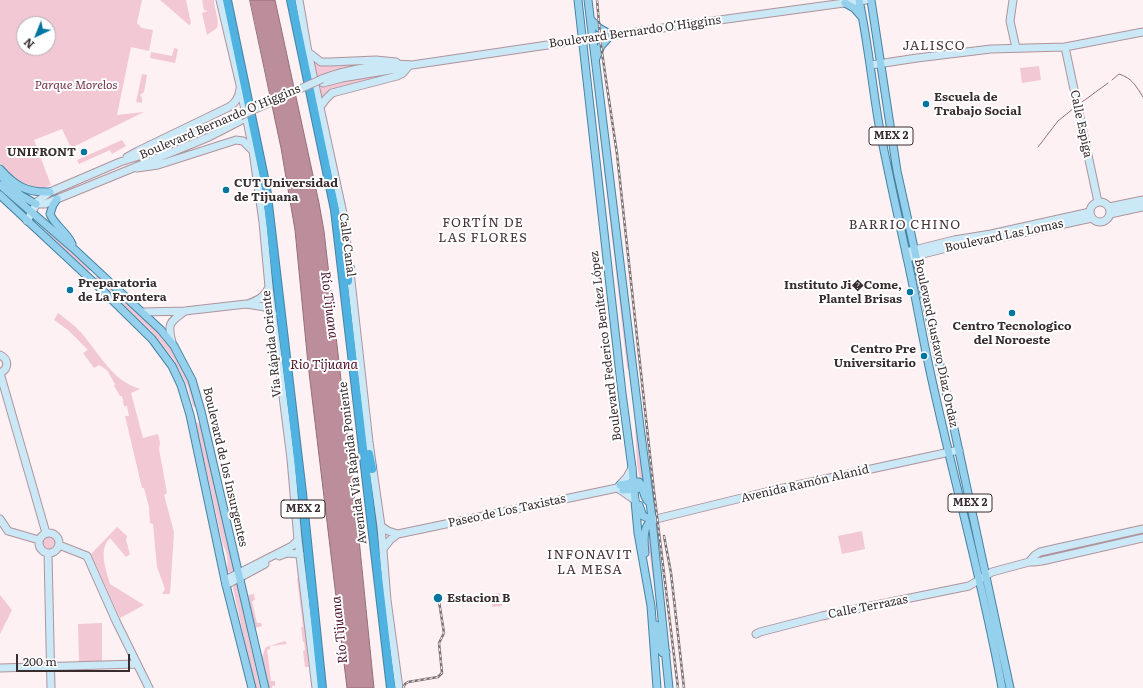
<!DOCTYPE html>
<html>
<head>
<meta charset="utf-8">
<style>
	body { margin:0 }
	#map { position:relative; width:1143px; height:688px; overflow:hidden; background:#fef1f4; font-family:Literata,serif }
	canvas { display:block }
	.north { position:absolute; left:16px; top:16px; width:40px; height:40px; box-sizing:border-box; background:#fff; border:1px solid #afabac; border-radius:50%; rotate:223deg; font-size:11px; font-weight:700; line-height:16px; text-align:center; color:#382c2f }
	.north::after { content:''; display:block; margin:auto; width:14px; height:18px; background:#00759f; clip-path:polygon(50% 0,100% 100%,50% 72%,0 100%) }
	.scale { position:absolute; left:16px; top:654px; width:114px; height:18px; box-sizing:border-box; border:2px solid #382c2f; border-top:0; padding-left:5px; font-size:12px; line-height:14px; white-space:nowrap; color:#382c2f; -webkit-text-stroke:3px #fff; paint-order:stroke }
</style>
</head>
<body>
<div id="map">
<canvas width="1143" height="688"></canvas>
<div class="north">N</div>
<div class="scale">200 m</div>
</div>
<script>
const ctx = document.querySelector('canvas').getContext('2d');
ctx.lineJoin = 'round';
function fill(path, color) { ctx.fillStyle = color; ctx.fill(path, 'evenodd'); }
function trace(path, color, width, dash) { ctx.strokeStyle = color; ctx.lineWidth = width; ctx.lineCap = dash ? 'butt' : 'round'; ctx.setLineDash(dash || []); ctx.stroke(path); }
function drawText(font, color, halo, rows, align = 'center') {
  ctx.font = font + ' Literata,serif'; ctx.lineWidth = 4; ctx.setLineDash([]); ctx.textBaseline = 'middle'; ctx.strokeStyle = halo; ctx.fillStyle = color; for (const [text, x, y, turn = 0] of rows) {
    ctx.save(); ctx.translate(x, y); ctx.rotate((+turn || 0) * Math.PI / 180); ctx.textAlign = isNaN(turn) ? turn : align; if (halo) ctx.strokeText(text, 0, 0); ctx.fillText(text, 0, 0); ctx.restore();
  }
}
const green = new Path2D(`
	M0,0H142L137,23L142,28L153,30L149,51L131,47L117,115L144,112L71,148L62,129L34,140L51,185C48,186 43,189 39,189C24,188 8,175 0,163ZM24,24H48V48H24Z
	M160,0H186L191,23L189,25Z
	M202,0H214C214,9 220,20 217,28L207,35L202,13L208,11L204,10Z
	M174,48L178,49L175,63L150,58L151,52L172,56Z
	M312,58L315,59L369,62L365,65L333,70L317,77Z
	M1039,66L1041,80L1022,83L1020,68Z
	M142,74L147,75L144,92L140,95L142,98V103L136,102Z
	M397,74L332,89L322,99L320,88C337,79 377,77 397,74Z
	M593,74L601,119L634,401L633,397L631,376L627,367Z
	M122,140L126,146L112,154L110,150L79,164L77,160Z
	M38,222L92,268L88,272L51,237Z
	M98,275C128,303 166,329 184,367C189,379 193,393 197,405L196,407L193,406L188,387L174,360L154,334L96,279V277Z
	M58,313C67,320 76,326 83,335C101,356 113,381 140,389L131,393L143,438L158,434L160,443L159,449L167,493L164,495L174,532L170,594H162L165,589L157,567L153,524L150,523L149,507L144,488H142L125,416H129L127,406H124L122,396H120L114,386L115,384L107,370L99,365L94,368L83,353L88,350L68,330L54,320Z
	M197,422L200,425L210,463L234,567L233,571L231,573L227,571C228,561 228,554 223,545L196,423Z
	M635,425L645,483L640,480L637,464Z
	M117,527L127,536L126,540L130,554L126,557L110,538C98,550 106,569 110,584L144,605L120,618L91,554Z
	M649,528L659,612V630L657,606L649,550Z
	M862,531L865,549L842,554L838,536Z
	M41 543a7 7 0 1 1 14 0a7 7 0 1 1-14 0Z
	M1104,540L1105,544L1036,560L1040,554Z
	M297,578H299L309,667H305L303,651L305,650L304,642H303L301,627H303Z
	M237,583L260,688H255L233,588L235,584Z
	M500,593L502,606L492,607L491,594Z
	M254,594L255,600L252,601L257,623H261L262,626L255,628L248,595Z
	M0,595L12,610L0,634Z
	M102,623V663L79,662L78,624Z
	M285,641L287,644L270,646V649L267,650L271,681H275V686H272V688H269L262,657L266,647Z`);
const water = new Path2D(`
	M250,0H275L319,203L324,231L358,529L374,688H347L308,364L295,230L281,148Z`);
const stream = new Path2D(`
	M1112,80L1119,74C1132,78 1136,86 1143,97
	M1082,102L1108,83
	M1038,147L1058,121L1074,108`);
const secondary = new Path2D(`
	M220,0L240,85L253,151L263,222L269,287L291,459L298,540L316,688
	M299,0L308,52L344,218L369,442L381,526L387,600L399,688
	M1013,0L1010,21L1016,48
	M1065,47L1098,202
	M308,52L321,62H330L376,60L396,62
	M871,65L917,58L991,49L1065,47L1143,32
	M322,79C343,70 388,62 412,65L690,24L866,0
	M323,83L342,78L408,67
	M320,107L326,99L332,93L397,76L403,73L407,68
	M127,157L138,151L229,107C236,103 239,97 240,89
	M137,168L158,165L236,140L243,141L253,151
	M1090 212a10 10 0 1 1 20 0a10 10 0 1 1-20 0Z
	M36,204H45L57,199L209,137L242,120
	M1109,207L1143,200
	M1110,214L1143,207
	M27,221L38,201L50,192L120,162L142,155L240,116
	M906,252L954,240L991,234L1090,212
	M907,258L955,246L1013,235L1092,218
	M248,304C258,300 265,297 269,287
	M143,312L185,311L246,304L265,307L273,314
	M172,342C167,323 170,322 185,311
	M0,355C9,359 9,369 0,373
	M0,373L46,533
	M619,489L635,500
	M0,519L8,531L39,540
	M652,520L774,490L959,450
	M381,526L388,531L398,534
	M39 543a10 10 0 1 1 20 0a10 10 0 1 1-20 0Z
	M59,545L87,556L116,621L149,688
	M383,549L390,540L398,534L617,488L627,477L632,468
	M48,553L51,688
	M279,556L287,553L300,554
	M1029,562L1035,555L1040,552L1143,529
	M225,580L292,546L298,540
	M226,585L265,564
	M756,634L760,632L822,616L969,586L992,572L1029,562H1034L1042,561L1143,538
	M0,668L137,664`);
const primary = new Path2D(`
	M578,0L622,393L632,468L638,533L651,606L657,688
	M588,0L640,427L651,510L669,688
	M859,0C868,42 872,84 879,125C887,168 897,211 906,253C914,288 920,323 927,357C950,468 982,577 1002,688
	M871,0L897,171L952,419L1010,688
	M845,3L854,8L861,16
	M591,20L599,28L611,35L601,46L596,58
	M0,169C15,186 27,193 50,192
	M0,175L20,195L36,204
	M0,185L73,248L161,330L174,346L192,380L201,411L265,688
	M0,195L102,290L152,339L172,366L181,385L190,415L226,585L252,688
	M57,199L53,205L50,214C55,226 67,232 72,244
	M620,485L639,482C645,488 642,497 649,502
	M623,490L637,489
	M639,505L643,516L652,520
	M645,553C644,542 642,527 652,520
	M656,625L660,650L663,653L666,652`);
const highway = new Path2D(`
	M227,0L266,187L302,493L322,688
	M291,0L335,210L391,688
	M348,281V273L350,268
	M369,454L372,469`);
const rail = new Path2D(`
	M597,0L601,46L617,154L654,492L678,688
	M664,536L671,573L684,688
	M403,688L405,684L408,682L438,677L442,673L439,643L444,633L438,595`);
const secondaryBridge = new Path2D(`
	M240,116L322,79`);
const markers = [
	[926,104,4,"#00759f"],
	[84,152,4,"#00759f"],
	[226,190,4,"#00759f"],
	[70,290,4,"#00759f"],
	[910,292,4,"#00759f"],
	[1012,313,4,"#00759f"],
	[924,356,4,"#00759f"],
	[438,598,5,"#00759f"]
];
const shields = [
	[891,136,44],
	[970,503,44],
	[303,509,44]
];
const shieldNames = [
	["MEX 2",891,136],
	["MEX 2",970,503],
	["MEX 2",303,509]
];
const streetNames = [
	["Boulevard Bernardo O'Higgins",635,32,-8],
	["Boulevard Bernardo O'Higgins",220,122,-23],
	["Calle Espiga",1081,124,78],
	["Boulevard Las Lomas",1004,236,-12],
	["Calle Canal",347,245,83],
	["Boulevard Gustavo Díaz Ordaz",936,343,78],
	["Vía Rápida Oriente",272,344,-96],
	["Boulevard Federico Benítez López",606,346,-97],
	["Avenida Vía Rápida Poniente",353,463,-97],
	["Boulevard de los Insurgentes",225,467,77],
	["Avenida Ramón Alanid",805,484,-13],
	["Paseo de Los Taxistas",507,511,-12],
	["Calle Terrazas",868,607,-11]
];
const parkNames = [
	["Parque Morelos",76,85]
];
const poiNames = [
	["Escuela de",934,97],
	["Trabajo Social",934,111],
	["UNIFRONT",76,152,"right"],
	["CUT Universidad",234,183],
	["de Tijuana",234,197],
	["Preparatoria",78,283],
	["de La Frontera",78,297],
	["Instituto Ji�Come,",902,285,"right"],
	["Plantel Brisas",902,299,"right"],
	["Centro Tecnologico",1012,326,"center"],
	["del Noroeste",1012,340,"center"],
	["Centro Pre",916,349,"right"],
	["Universitario",916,363,"right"],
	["Estacion B",447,598]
];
const neighbourhoodNames = [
	["JALISCO",934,46],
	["FORTÍN DE",483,223],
	["LAS FLORES",483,238],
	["BARRIO CHINO",905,225],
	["INFONAVIT",590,555],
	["LA MESA",590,570]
];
const waterNames = [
	["Río Tijuana",329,305,83],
	["Rio Tijuana",324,365],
	["Río Tijuana",340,630,-96]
];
fill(green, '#f1c8d4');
fill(water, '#bc8d9b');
trace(water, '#94707b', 1);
trace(stream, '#94707b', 1);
trace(secondary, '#b1939c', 9);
trace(primary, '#4783a3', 9);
trace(highway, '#4783a3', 10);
trace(secondary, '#cae8f6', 7);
trace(primary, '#95d1ed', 7);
trace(highway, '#4fb2e1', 8);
trace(rail, '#7e7174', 2.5);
trace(rail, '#fff', 1, [3]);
trace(secondaryBridge, '#b1939c', 9, []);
trace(secondaryBridge, '#cae8f6', 7);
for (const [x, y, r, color] of markers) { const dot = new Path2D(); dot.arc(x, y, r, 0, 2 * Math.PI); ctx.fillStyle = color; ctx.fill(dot); trace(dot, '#fff', 1.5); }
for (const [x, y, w] of shields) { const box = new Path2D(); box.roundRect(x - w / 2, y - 9, w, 18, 3); ctx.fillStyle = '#fff'; ctx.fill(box); trace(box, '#382c2f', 1); }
drawText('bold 11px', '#382c2f', null, shieldNames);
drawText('12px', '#382c2f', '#fff', streetNames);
drawText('italic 12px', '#75384e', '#fff', parkNames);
drawText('bold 12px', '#382c2f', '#fff', poiNames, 'left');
ctx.letterSpacing = '1px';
drawText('13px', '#4a3239', '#fff', neighbourhoodNames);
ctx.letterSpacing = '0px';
drawText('italic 13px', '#4e142c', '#fff', waterNames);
</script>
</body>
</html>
